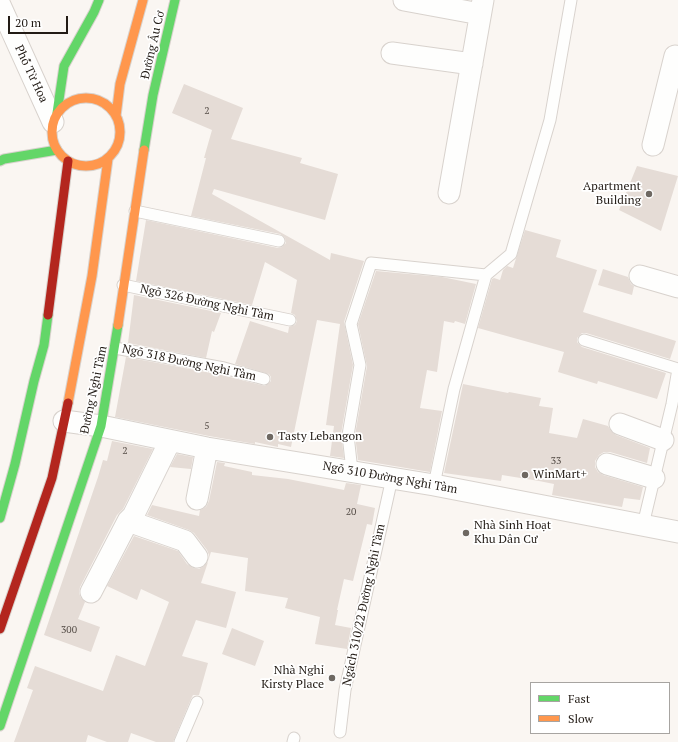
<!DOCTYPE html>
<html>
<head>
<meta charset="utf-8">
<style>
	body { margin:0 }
	#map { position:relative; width:678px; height:742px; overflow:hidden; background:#faf6f2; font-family:"PT Serif",serif }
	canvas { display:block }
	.legend { position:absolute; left:530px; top:682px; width:140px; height:52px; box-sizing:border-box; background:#fff; border:1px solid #a7a4a1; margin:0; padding:5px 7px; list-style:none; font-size:12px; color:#221b15 }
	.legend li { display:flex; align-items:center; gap:8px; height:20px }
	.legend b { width:20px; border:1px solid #a7a4a1 }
	.scale { position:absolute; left:8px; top:16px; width:60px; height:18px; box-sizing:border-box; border:2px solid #221b15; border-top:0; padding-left:5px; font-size:12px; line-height:14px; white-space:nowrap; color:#221b15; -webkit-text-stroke:3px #fff; paint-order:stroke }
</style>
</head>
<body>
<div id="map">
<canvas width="678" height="742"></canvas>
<ul class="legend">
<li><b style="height:5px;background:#63d668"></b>Fast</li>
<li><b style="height:5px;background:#ff974d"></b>Slow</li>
</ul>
<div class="scale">20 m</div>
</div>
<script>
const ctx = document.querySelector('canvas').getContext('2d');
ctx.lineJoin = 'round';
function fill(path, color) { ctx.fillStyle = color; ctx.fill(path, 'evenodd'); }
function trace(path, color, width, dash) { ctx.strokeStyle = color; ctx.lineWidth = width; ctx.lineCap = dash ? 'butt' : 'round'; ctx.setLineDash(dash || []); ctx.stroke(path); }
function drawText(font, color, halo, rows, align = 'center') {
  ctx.font = font + ' "PT Serif",serif'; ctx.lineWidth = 3.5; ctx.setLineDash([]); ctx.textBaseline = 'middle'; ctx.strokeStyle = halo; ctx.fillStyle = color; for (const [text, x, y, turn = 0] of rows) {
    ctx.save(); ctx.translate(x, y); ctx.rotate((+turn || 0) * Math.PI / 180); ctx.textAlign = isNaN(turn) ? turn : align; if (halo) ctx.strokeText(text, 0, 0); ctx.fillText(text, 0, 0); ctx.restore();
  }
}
const building = new Path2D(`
	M184,84L243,108L231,139L302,158L300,163L338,174L325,220L214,189L212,194L330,260L331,253L364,261L344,322L353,365L341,434L344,458L330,456L334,426L326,425L340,324L317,320L291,447L278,444V447L255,442V444L209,436L115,417L126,357L222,375L265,386L271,381V377L269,374L235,364L250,321L288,333L289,327L295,325L297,321L295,315L291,313L297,280L265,262L252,305L136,281L146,220L278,248L282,247L286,243L285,238L280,234L191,216L206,158H204L212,130L172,113Z
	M637,166L678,176L661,231L619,210Z
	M525,230L561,240L556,257L597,270L583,312L676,341L670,359L586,333H582L577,338V342L582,347L666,373L657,399L598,381L597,384L558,372L564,352L478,328L492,279L494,278L500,280L503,270L507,266L513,268Z
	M603,269L628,277L631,284L634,286L632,295L598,285Z
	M376,271L442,277L476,284L465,324L455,321L454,323L444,321L437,372L427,370L420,408L442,411L430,472L358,460L355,435L367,366L358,324Z
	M134,295L221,313L214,332L212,331L206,358L128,343Z
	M463,384L508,393L509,392L541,398L539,406L553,408L549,433L577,438L583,419L608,426L611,431L616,435L650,448L647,463L610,452H604L599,455L595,461V467L598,472L603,475L643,487L640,500L624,498L622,507L552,495L554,484L539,481L502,475L501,481L444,473Z
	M112,441L153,449L123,509L117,515L80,587L79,593L81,598L85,602L78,619L100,627L91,652L44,635L98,477L103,460L107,461Z
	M177,454L193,457L191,469L170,467Z
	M217,462L225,463L224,466L252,472V475L288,479L344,490L346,483L361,485L357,504L375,508L372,525L367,524L353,581L344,579L337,610H338L335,625L351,628L347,649L315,644L320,617L285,608L288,598L245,591L248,558L211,552L208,561L209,555L207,550L194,533L189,530L147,515L152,505L199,516L200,510L206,507L209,501Z
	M134,536L178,551L187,564L193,568L199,569L204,566L208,562L201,583L236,592L226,628L196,620L182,656L208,663L199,695H193L191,699L173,742H156L131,733L128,742H107L88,735L86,742H14L33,690L27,688L35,666L103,691L116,655L145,666L169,602L141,589L137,600L107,586Z
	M232,628L264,641L255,666L222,654Z`);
const lane = new Path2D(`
	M135,211L279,241
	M123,285L290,320
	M584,340L678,369L672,404L643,525
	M115,348L224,368L264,379
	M352,471L348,435L360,365L351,324L371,263L486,275
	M434,485L454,389L486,275L511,254L550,120L571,0
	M340,732L345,690L392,478
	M180,742L197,702
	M293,742L294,738`);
const street = new Path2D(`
	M404,0L480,14
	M0,5L53,122
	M392,53L472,64
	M653,145L675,56L678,57
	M449,193L483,0
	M640,276L678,287
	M64,421L101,426L207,448L434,485L678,532
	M620,424L663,440
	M607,464L654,478
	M197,499L207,448
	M128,521L185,541L197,557
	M91,592L128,521L133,516L170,441`);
const fast = new Path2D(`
	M57,113L64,66L94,12L99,0
	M144,150L153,95L175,0
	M0,161L4,159L57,150
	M0,518L15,464L34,381L44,345L48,315
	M0,726L101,426L118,325`);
const slow = new Path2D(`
	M52 132a34 34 0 1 1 68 0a34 34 0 1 1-68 0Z
	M116,116L120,84L143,0
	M118,325L144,150
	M68,403L92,276L108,159`);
const jam = new Path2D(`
	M48,315L68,161
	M0,629L52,478L68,403`);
const markers = [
	[649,194,4,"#6e6862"],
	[270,437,4,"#6e6862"],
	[525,475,4,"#6e6862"],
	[466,533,4,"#6e6862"],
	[332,678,4,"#6e6862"]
];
const numberNames = [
	["2",207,111],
	["5",207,426],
	["2",125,451],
	["33",556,461],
	["20",351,512],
	["300",69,630]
];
const streetNames = [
	["Đường Âu Cơ",153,45,-77],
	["Phố Từ Hoa",31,74,65],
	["Ngõ 326 Đường Nghi Tàm",207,303,12],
	["Ngõ 318 Đường Nghi Tàm",189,363,12],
	["Đường Nghi Tàm",94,390,-78],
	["Ngõ 310 Đường Nghi Tàm",390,478,10],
	["Ngách 310/22 Đường Nghi Tàm",364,605,-78]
];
const poiNames = [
	["Apartment",641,187,"right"],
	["Building",641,201,"right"],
	["Tasty Lebangon",278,437],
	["WinMart+",533,475],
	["Nhà Sinh Hoạt",474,526],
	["Khu Dân Cư",474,540],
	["Nhà Nghỉ",324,671,"right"],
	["Kirsty Place",324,685,"right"]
];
fill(building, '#e5dcd6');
trace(lane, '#d8d2cd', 13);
trace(street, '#d8d2cd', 23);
trace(fast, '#d8d2cd', 11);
trace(slow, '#d8d2cd', 11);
trace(jam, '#d8d2cd', 11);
trace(lane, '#fefefd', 11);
trace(street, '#fefefd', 21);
trace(fast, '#63d668', 9);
trace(slow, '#ff974d', 9);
trace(jam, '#b3261e', 9);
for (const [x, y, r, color] of markers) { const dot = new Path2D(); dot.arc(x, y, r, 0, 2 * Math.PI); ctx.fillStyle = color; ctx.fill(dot); trace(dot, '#fff', 1.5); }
drawText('10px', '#554d47', null, numberNames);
drawText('12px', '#221b15', '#fff', streetNames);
drawText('12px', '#221b15', '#fff', poiNames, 'left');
</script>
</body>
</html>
